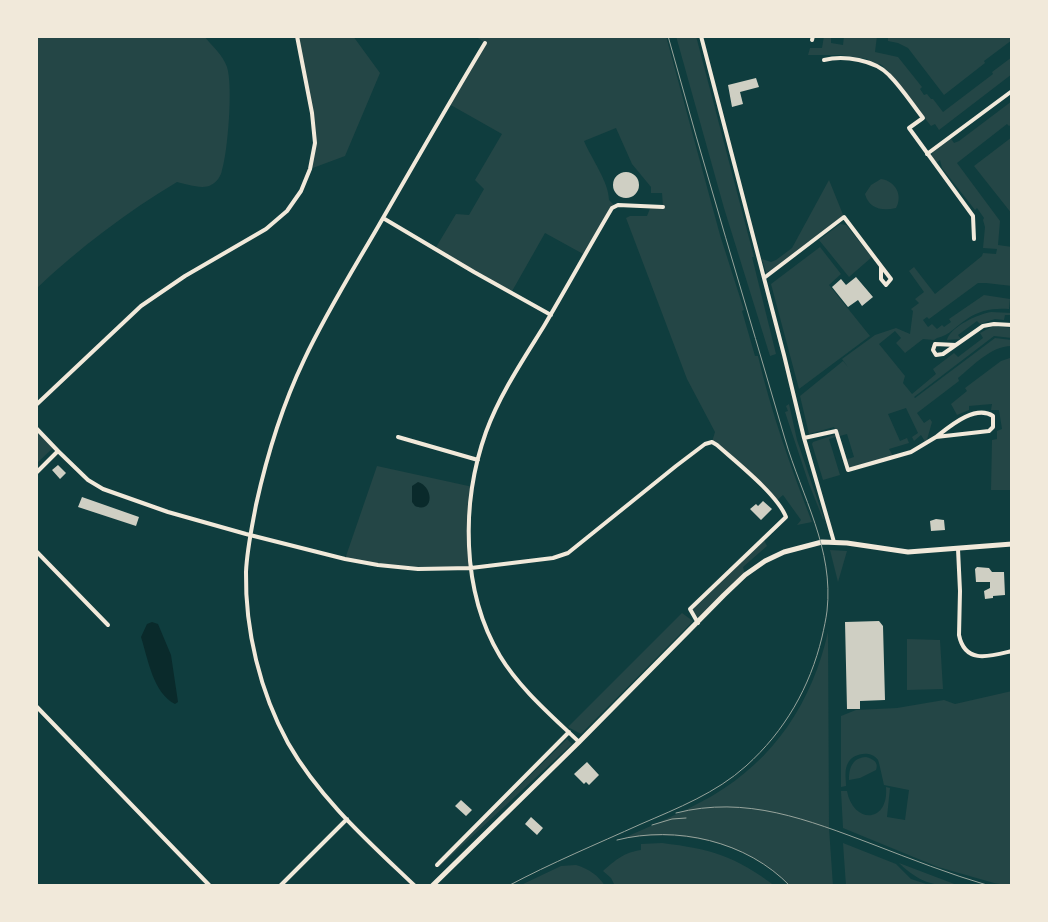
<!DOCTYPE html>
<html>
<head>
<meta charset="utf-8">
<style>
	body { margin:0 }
	#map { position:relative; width:1048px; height:922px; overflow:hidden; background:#0f3d3e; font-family:"IBM Plex Sans",sans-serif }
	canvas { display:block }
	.frame { position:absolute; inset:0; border:38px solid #f1e9da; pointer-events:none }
</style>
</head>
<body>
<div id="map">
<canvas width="1048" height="922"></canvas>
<div class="frame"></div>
</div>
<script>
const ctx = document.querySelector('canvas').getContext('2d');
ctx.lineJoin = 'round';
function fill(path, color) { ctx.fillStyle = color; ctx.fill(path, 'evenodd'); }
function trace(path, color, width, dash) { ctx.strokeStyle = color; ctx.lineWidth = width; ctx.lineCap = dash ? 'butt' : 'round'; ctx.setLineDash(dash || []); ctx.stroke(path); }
const green = new Path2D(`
	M36,36H204C212,46 223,55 227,67C233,85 228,151 222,170C221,176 217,182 211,185C202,190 187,184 177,182C127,212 79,248 36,289Z
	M297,36H353L380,73L345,156L310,169L315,143L312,113Z
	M475,36H666L720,235L744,310L742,311L755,356H758C771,412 791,468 812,522L797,525L801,520L783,495L776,501L764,489L712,442L715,432L687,379L626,218L630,216H647L651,206L663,207L662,193H651V187L632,164L616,128L584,141C591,158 609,182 609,200L615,206L585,255L545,233L511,293L435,249L456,214L469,215L484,189L475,180L502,134L449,104L485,43Z
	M676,36H696L754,257H752L776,354L770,356L724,208Z
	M824,36H831V43L843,45L844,36H877L875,52L898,57L922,87L920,89L924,95L927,94L931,99H933L943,112L993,74L992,72L1012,57V74L939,130L935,124L931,126L883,66L880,64L876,67L867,59L841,55H808L810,48H822Z
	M885,36H1012V40L984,61L985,63L944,95L908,48L898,43L888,41V37Z
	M1012,101V124L1009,126L1007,124L957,163L1000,221L998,245L1012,247V286L986,283H978L929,319L927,317L923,320L928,327L932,324L937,329L942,325L944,327L951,322L949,319L984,295L1010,299L1009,309C993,308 980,310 967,319C957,325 949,336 937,338L934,340L923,339L905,353L896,343L901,338L895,331L879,344L905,376L903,383L912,394L936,374L933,369L954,353L958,357L983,338L980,333L993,326L1012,328V338L994,336L914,397L915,398L995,338L1012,340V349L1011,346C991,346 973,366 958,378L959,381L917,413L924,423L930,419L932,422L926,443L921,435L914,441L912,437L918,433L906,408L888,414L900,441L907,438L909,443L889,449L894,458L848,470L845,460L854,457L847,434L829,439L840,475L823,480L812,444L813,442L837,434L834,427L809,434L800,396L843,361L848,367L842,359L875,335L896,328L910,334L913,311L911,309L919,303L915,299L924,292L909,271L914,267L935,294L982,256L983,253L996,254L997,249L983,248L985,227L983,220L984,218L977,208L975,210L942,168L940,160L934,164L931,156L934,150L950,137L954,143L959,141Z
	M1012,137V214L974,166Z
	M881,179C896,181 903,196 896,208C882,211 869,209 865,194L871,185Z
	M829,180L844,217L767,276L762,259L771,262L776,260L792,248Z
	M840,224L846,225L872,257L849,277L819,240Z
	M820,247L841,274L829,285L870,336L799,389L771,284Z
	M991,312L1012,313V315H1005L1004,320L995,319L980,324L977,321L958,335L961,339L947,340C950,327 978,314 991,312Z
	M1010,358V361L1012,362V490H991L992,440L997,439V431L1002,429L999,410H991L992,404L969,406V410L957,415L951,404L967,391L965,388L1001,361Z
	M789,404L797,440L824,519H823L809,484L785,412L788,411L786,406Z
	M36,431L53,448L36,464Z
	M377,466L473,487L470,516L471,568L418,569L345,559Z
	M763,538L767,546L743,567L745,575L698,623L690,609Z
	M830,550L847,551L838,582Z
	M682,613L693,621L581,734L568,727Z
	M828,632L829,828L833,886H790C747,841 681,829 622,839C652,825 684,812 712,796C775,759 812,702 828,632Z
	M907,639L940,640L943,689L907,690Z
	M1012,691V886L994,883L938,867L843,828L841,791H847C853,824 889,824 886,787L890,788L887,817L905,820L909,790L884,785C883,780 879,762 878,760C871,750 853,753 848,763C844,770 846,779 846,786L841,787V716L856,710L897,708L944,700L955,704Z
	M567,739L572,744L439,867L438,866Z
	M866,757C873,759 879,762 876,770L860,778L849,780C849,768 852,758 866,757Z
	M662,843C711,849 735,856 775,886H615L611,878L603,871C617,859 623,853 641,850V844Z
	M843,843L896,864L911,879L929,885L846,886Z
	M899,863L957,885L959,886C932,886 919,882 899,863Z
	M576,865C589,869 598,875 605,886H519L561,866Z`);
const water = new Path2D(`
	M418,482C434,487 434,514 415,506L412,502V486Z
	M152,622L158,624L171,655L178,702L175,704C153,693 148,659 141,637L147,624Z`);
const building = new Path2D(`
	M756,78L759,87L740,92L743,104L732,107L728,85Z
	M613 185a13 13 0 1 1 26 0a13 13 0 1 1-26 0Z
	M856,277L873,297L862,306L858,300L848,307L832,287L841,279L846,285Z
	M58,465L66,473L60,479L52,470Z
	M82,497L139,517L136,526L78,507Z
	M763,501L772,509L761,520L750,509L756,504L758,506Z
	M936,519L944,520L945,530L931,531L930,521Z
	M977,567L989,568L992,572H1004L1005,595L993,596V598L985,599L984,591L990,588V582H976L975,569Z
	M879,621L883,626L885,700L860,701V709H847L845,622Z
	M587,762L599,775L589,785L586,782L584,784L574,774Z
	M461,800L472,810L466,816L455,806Z
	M531,817L543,828L537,835L525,824Z`);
const minor = new Path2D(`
	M701,36L784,355L804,438L834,542
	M812,40L813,36
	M824,60C844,55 875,60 889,75C902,88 912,104 923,118L909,128L973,216L974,239
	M927,154L1012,91
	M383,218L474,272L551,315
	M764,278L844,217L881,266V279L886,285L891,279L881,266
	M956,345L935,344L933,350L936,355L943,354L983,326L994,324L1012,325
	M36,405L141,306L185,276L266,229L287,211L301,191L310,169L315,143L312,113L297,36
	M36,428L58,451L36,473
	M398,437L478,460
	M804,438L836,431L848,470L911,452L936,437L989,431L993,427V416C975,404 949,427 936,437
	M58,451L88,480L103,489L168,512L246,534L345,559L378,565L418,569L471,568L553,558L568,553L676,466L705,444L712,442L717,445C736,462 777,494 786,517L690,609L698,623
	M958,549L960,591L959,635C965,665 991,656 1012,651
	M36,551L108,625
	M36,706L210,886
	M579,742C552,716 520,689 500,656C461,591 461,502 486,432C500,394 523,360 544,326C567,287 589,247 612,208L618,205L663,207
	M437,865L569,732
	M280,886L347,819
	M415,886C369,842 320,799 288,743C260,692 245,630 246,572C247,549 252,527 256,505C267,455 282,406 304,360C326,313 353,270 379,225C414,164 449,103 485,43`);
const tertiary = new Path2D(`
	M432,886L579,742L724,595L745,575L765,561L784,552L822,542L847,543L908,552L1012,544`);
const tram = new Path2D(`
	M676,813C746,795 808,820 872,844C911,859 949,874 990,886
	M652,825L672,819L686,818
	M617,840C676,825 747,841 790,886
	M508,886C551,863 597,844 641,824C678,808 716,793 746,766C785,731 810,687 822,637C824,628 826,619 827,611C834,549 802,497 785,439C746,305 705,171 668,36`);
fill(green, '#244646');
fill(water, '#0a2a2b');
fill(building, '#cfcfc3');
trace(minor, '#f1e9da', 4);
trace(tertiary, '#f1e9da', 5);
trace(tram, '#97a49c', 1);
</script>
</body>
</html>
